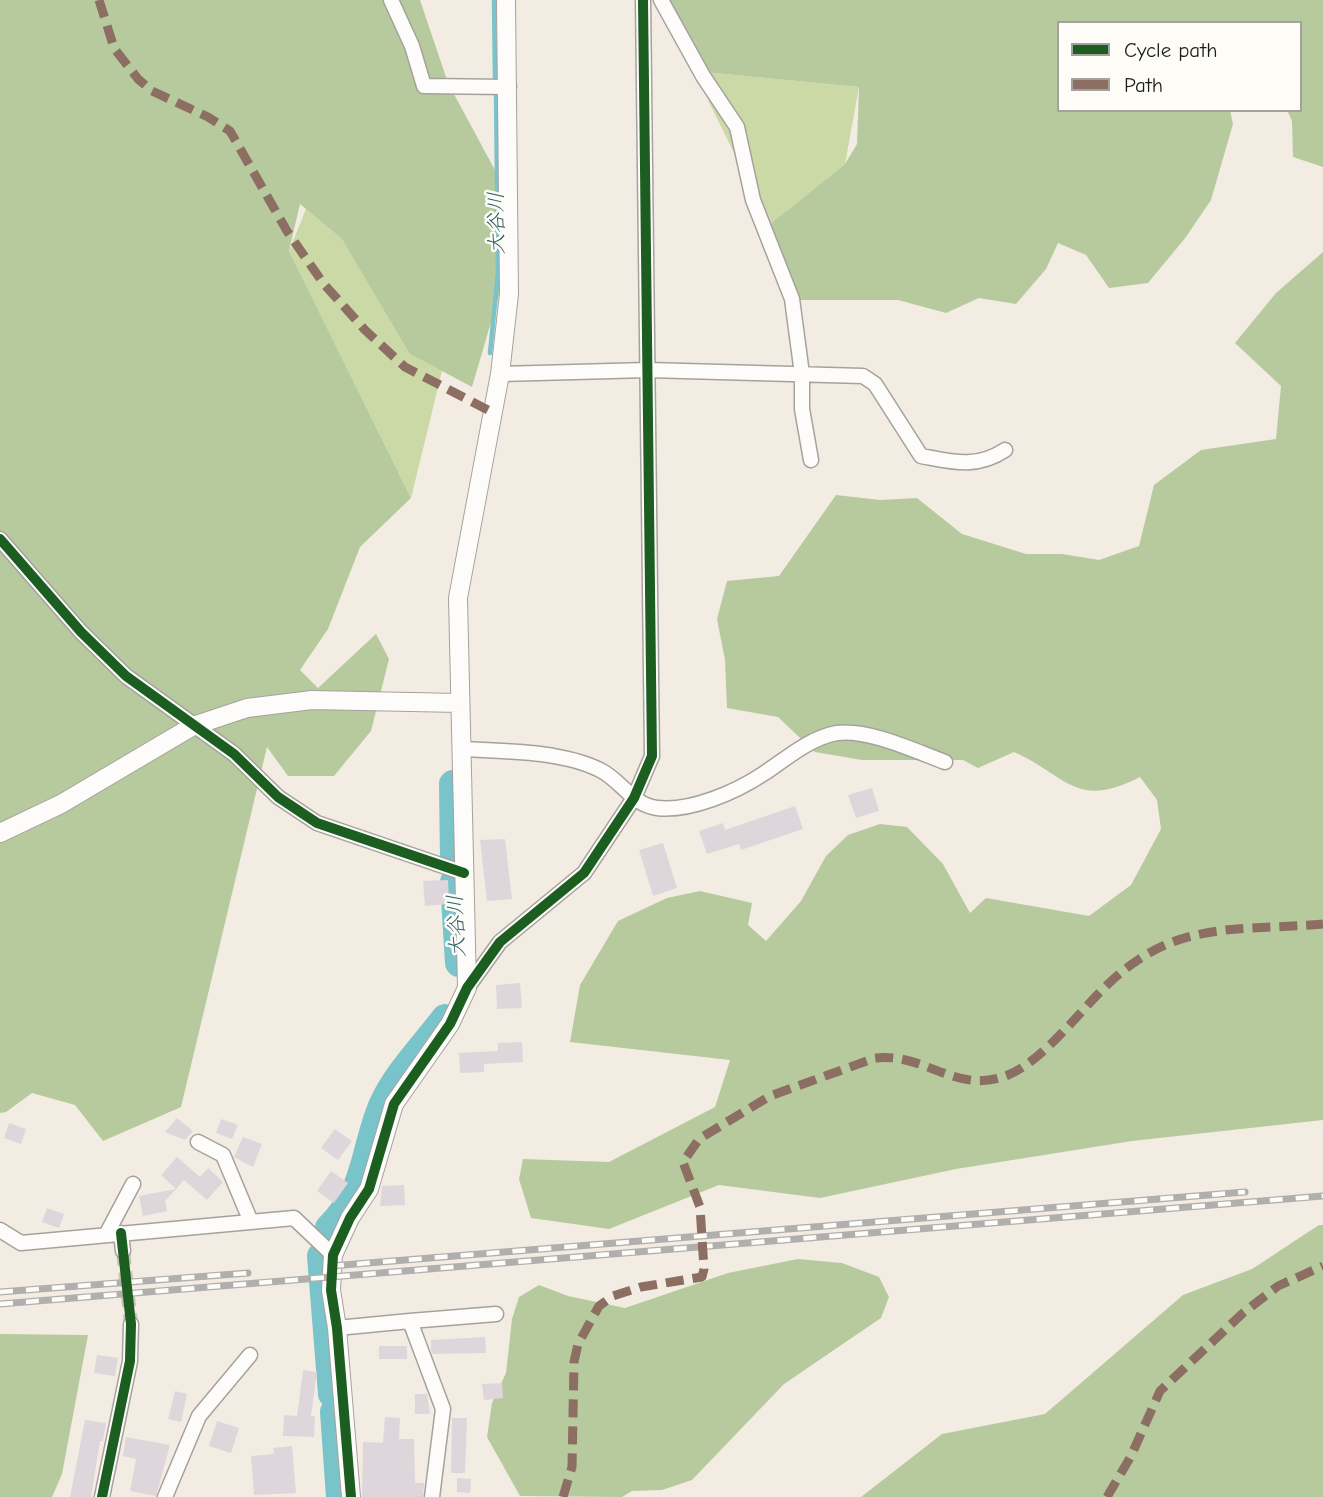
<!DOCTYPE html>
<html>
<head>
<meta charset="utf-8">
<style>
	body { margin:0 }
	#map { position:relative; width:1323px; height:1497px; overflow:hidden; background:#f3ece3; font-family:"Comic Neue",sans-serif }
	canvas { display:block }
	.legend { position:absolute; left:1057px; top:21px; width:245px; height:91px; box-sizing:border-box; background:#fdfcf7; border:2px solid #a3a29f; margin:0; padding:9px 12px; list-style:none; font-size:21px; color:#1c1c1c }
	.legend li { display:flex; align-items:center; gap:14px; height:35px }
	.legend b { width:35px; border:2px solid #a3a29f }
</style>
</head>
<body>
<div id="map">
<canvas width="1323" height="1497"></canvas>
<ul class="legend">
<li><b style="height:9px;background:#1b5e20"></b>Cycle path</li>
<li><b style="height:9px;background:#8d6e63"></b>Path</li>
</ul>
</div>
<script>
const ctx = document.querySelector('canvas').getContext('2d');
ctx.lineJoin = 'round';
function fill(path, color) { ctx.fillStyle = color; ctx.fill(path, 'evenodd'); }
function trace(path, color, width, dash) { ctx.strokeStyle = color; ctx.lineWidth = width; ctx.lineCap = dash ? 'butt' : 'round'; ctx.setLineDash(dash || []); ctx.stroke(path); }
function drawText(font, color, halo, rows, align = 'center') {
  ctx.font = font + ' "Comic Neue","Klee One",sans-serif'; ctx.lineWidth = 5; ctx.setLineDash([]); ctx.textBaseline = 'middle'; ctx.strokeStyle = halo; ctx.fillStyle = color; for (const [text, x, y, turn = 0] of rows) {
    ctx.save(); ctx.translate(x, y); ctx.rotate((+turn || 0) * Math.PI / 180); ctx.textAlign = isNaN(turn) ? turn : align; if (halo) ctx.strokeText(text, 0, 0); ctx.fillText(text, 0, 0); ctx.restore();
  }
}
const green = new Path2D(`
	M694,71L859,87L845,164L769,225Z
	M306,209L342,239L419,359L442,371L411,498L289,251Z`);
const forest = new Path2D(`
	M0,0H420L448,83L496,172L501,288L472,387L410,354L342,239L300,204L289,251L411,498L360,547L328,629L300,670L318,688L376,634L389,659L371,731L334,776H288L267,747L181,1107L103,1141L75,1105L32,1093L6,1112L0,1113Z
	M667,0H1323V167L1293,157L1292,121L1287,110H1300V23H1059V110H1230L1233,124L1211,200L1186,237L1148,283L1109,288L1086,255L1058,243L1046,269L1016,304L979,298L946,313L898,300H797L769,225L845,164L857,144L859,87L694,71Z
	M1323,252V1120L1132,1141L956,1169L820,1198L719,1185L609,1229L531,1218L519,1179L523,1159L609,1162L715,1107L730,1060L570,1042L580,985L618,921L667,898L700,891L752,903L748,925L766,941L801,901L826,856L848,835L880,824L907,827L943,864L970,913L986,898L1089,916L1131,885L1161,829L1157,800L1140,777C1075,810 1068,776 1014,752L978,768L963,760H862L815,752L778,717L727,708L725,660L717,619L727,581L779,576L836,495L880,500L917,498L962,534L1026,554H1062L1099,560L1139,546L1154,485L1201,450L1276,439L1281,386L1235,343L1276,293Z
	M1319,1225H1323V1497H861L942,1434L1045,1414L1183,1295L1252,1269Z
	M798,1259L842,1263L879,1277L889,1297L881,1318L784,1384L692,1480L662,1490L632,1491L622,1497L520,1496L487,1437L492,1403L506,1373L512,1319L519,1297L539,1285L568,1296L625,1308L728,1273Z
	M0,1334L88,1335L62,1474L52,1497H0Z`);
const stream = new Path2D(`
	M494,0L495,79
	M490,353L498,273L496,92`);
const river = new Path2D(`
	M453,784L454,860
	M454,882L459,963
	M329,1228C368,1189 363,1152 382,1106C396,1074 425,1045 445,1018
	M321,1256L332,1394
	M334,1412L340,1497`);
const building = new Path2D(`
	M872,788L879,811L856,818L848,795Z
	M795,806L803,829L741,850L739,844L707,854L699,831L723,823L725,830Z
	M505,839L512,899L487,901L480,840Z
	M663,843L677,888L653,896L639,850Z
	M448,880L449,904L425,906L423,881Z
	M520,983L522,1008L497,1009L496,985Z
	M522,1042L523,1062L484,1064V1072L460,1073L459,1053L498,1051V1043Z
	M177,1118L193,1131L185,1140L165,1132Z
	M221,1119L238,1125L232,1139L216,1133Z
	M9,1123L26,1129L21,1144L4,1138Z
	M335,1129L352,1141L338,1160L321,1148Z
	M243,1137L262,1144L253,1167L234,1157Z
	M177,1157L200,1177L208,1168L223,1182L207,1200L184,1180L176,1189L161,1175Z
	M331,1171L348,1183L334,1203L317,1191Z
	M404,1185L405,1205L380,1206L382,1186Z
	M176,1189L165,1201L167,1211L143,1216L139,1196Z
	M47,1208L64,1214L59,1228L42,1222Z
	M485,1337L486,1353L433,1354L431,1350V1340Z
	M379,1346H407V1359H379Z
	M97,1355L118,1358L115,1376L94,1373Z
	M303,1370L317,1372L311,1416H315L314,1437L283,1436L284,1415L297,1416Z
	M502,1383L503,1398L484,1400L482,1384Z
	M175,1391L187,1394L181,1422L168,1419Z
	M415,1394H427L430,1414H415Z
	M385,1417L400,1418L399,1439H414L415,1483H424L423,1497H362L363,1442L383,1443Z
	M452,1418H467L465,1473H451Z
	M85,1420L106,1423L103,1441H100L91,1497H70Z
	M217,1421L239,1428L231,1453L209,1446Z
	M126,1437L170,1445L156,1496L130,1491L136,1459L123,1456Z
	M292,1446L296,1493L254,1495L251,1456L274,1454L273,1448Z
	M457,1478L471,1479L470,1493L457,1492Z`);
const minorTunnel = new Path2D(`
	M123,1251L131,1324`);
const minor = new Path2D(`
	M391,0L412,46L424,86L509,87
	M661,0L703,76L737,127L753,200L792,299L802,374V409L811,460
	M500,374L648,370L863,376L875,384L921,456C953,462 976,469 1005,450
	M0,539L81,632L126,676L234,754L278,797L317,823L464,873
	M463,749C505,751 562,751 600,770C621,780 632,805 657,808C690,812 736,792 763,774C786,759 809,738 837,733C869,729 915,751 945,762
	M467,988L500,942L584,873L634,798L652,756L643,0
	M198,1142L223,1155L251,1222
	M0,1230L21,1243L294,1218L333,1255
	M121,1233L123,1251
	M106,1235L133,1184
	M410,1321L496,1314
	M337,1328L410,1321L443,1409L432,1497
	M102,1497L130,1361L131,1324
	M165,1497L199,1416L250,1355`);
const tertiary = new Path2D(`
	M0,833L61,804L193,726L247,708L312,700L460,703
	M351,1497L337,1328L331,1290L333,1255L350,1218L369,1189L394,1104L450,1024L467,988L458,598L500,374L509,294L506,0`);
const rail = new Path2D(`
	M331,1266L1245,1192
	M0,1292L248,1273
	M0,1304L1323,1196`);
const quiet = new Path2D(`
	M99,0L114,48L138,79L152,91L208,117L230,131L287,231L323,283L365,330L405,367L492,412
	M563,1497L572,1467L574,1362L578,1344L599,1306L613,1296L641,1287L702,1277L704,1269L700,1207L683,1162L699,1139L770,1096L875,1058C925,1052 957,1096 1008,1075C1042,1061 1076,1016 1102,990C1173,918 1233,932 1323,924
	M1107,1497L1131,1456L1160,1391L1243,1313L1278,1286L1323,1266`);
const cycleway = new Path2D(`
	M0,539L81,632L126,676L234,754L278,797L317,823L464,873
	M102,1497L130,1361L131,1324L121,1233
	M351,1497L337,1328L331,1290L333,1255L350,1218L369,1189L394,1104L450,1024L467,988L500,942L584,873L634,798L652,756L643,0`);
const waterNames = [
	["大谷川",497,223,-91],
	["大谷川",457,926,-93]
];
fill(green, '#cad9a5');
fill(forest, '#b7ca9e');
trace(stream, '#79c4ca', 4.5);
trace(river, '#79c4ca', 28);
fill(building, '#ded6db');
trace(minorTunnel, '#c8c2bb', 14, [14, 7]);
trace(minor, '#a5a29d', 17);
trace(tertiary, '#a5a29d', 20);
trace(minor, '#fdfcfb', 14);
trace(tertiary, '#fdfcfb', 18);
trace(rail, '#b0afad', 7);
trace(rail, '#fdfcf7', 4.5, [13]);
trace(quiet, '#8d6e63', 9, [18, 9]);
trace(cycleway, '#1b5e20', 10);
drawText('italic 21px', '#2e6065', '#fdfcf7', waterNames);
</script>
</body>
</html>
